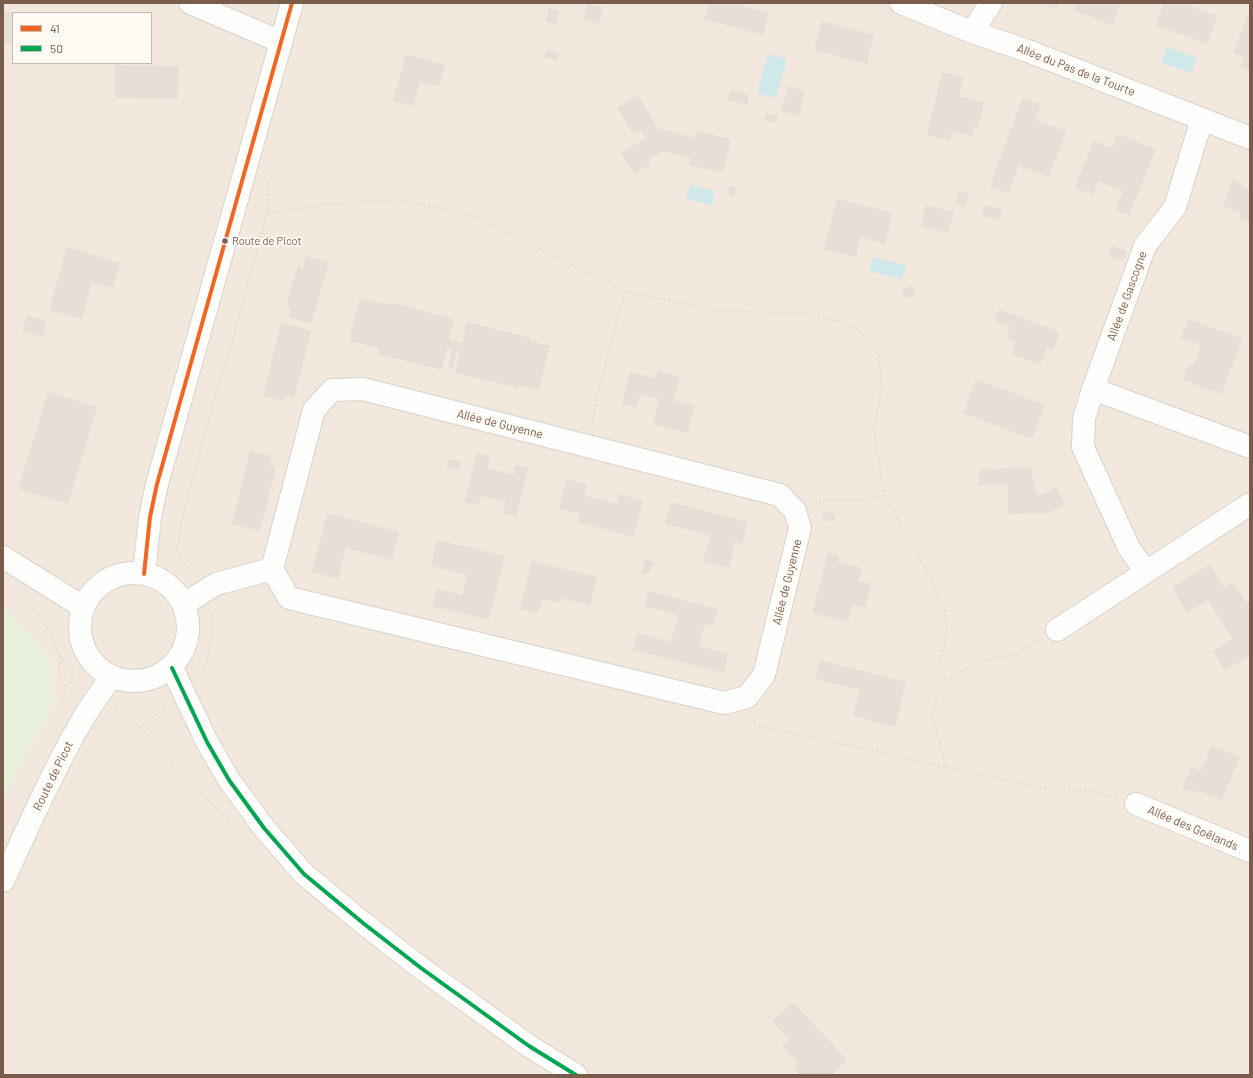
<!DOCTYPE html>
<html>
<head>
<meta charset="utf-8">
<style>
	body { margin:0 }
	#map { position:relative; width:1253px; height:1078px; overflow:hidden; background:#f9f5f0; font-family:Barlow,sans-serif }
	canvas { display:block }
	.frame { position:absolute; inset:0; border:4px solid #7a5c4d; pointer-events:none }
	.legend { position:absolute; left:12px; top:12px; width:140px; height:52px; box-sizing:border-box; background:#fffaf3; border:1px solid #cabbb1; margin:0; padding:5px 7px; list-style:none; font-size:12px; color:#7a5c4d }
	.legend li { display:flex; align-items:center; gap:8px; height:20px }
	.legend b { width:20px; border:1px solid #cabbb1 }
</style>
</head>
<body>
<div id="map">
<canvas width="1253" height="1078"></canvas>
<div class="frame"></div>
<ul class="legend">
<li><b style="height:5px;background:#f26522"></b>41</li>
<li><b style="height:5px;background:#00a651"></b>50</li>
</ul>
</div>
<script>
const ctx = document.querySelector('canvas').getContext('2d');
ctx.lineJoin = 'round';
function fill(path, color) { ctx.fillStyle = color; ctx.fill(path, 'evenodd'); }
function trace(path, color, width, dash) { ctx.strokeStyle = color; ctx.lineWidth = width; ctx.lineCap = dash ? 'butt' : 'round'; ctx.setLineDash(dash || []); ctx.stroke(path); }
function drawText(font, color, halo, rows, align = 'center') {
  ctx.font = font + ' Barlow,sans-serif'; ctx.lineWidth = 3.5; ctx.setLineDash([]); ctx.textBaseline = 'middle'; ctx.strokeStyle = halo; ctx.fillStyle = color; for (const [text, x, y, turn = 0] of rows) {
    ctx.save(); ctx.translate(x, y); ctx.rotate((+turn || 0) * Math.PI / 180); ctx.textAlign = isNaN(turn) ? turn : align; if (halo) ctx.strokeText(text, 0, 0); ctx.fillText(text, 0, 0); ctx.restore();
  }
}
const residential = new Path2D(`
	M3,3H1250V1075H3ZM13,13H151V63H13Z`);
const green = new Path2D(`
	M3,606L50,657L52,704L3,799Z`);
const water = new Path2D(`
	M1167,47L1197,58L1191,73L1161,62Z
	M768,54L787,59L776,98L757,93Z
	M690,185L715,191L712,205L686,199Z
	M873,257L906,265L902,279L869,271Z`);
const building = new Path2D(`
	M587,3L603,8L599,24L583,19Z
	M709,3H733L768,13L763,35L704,19Z
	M1041,3H1059L1056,10Z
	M1077,3H1121L1112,26L1074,10Z
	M1164,3H1183L1217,16L1207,44L1155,25Z
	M549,8L559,11L556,24L546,21Z
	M1250,10V71L1240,67L1244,57L1233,53Z
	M3,12H13V43H3Z
	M822,21L874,35L867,64L814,50Z
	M547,50L559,53L557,61L544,57Z
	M406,54L445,65L439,86L420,82L413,106L393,101Z
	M115,65L179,66L178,99L115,98Z
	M942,72L964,77L959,96L984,102L978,127L974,126L972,136L952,131L950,141L927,135Z
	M788,86L805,91L799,116L781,111Z
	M731,90L749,95L747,105L728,100Z
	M638,95L659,130L661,129L695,138L697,131L731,139L723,173L689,165L691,158L663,151L648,160L651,164L634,174L621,153L646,138L641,130L633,134L617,108Z
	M1022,98L1041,104L1035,120L1066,131L1049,177L1019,165L1009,194L990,187Z
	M766,113L778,116L776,123L764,120Z
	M1118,134L1156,149L1129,216L1115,210L1123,191L1098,181L1093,195L1074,188L1094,141L1112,148Z
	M1232,180L1243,185L1242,187L1250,190V223L1239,219L1241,213L1223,206Z
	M730,185L737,187L734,197L727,194Z
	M960,190L970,194L964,207L955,203Z
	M837,199L893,213L885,244L860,237L856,257L824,249Z
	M926,205L954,212L948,233L921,226Z
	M985,205L1002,209L999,220L982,216Z
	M1112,245L1127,251L1123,261L1108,256Z
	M67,247L120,263L113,288L92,282L82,319L49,310Z
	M306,256L329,262L311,324L288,317L291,308L286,306L298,265L303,267Z
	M911,285L916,295L906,299L901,290Z
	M360,298L390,305V302L454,319L449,340L462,344L467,322L531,338L530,341L550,346L539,390L519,385L518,388L455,373L460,351H457L453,368L448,366L452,350L447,348L442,370L378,354L379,348L349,341Z
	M999,309L1060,332L1053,350L1047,348L1040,365L1011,354L1015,341L1006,338L1010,327L994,321Z
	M27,315L47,321L42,337L22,331Z
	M1188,319L1242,338L1222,394L1183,380L1188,365L1193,366L1201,345L1181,338Z
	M281,322L311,331L294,398L286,396L284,401L263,396Z
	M658,370L680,377L673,400L695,406L688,433L653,424L659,399L640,394L636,407L622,404L630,372L655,378Z
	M976,379L1045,405L1032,439L963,413Z
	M48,392L97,407L68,504L18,489Z
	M250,451L272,456L270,465L276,467L260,531L232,524Z
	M477,453L491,456L487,468L514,475L516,465L528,468L516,517L503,513L506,501L481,496L478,505L464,502Z
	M448,459L462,462L459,470L446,467Z
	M1032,468V481H1035L1036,494L1040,495L1057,487L1065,505L1048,513L1008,514V484L979,485V469Z
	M566,479L587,484L584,495L617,504L619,494L643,501L634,537L578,522L580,514L559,509Z
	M671,502L747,522L742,544L735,542L729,568L703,562L710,535L665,524Z
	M824,511L836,515L834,522L821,519Z
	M327,513L399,532L392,560L346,548L338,579L312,572Z
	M437,540L505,556L489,620L432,606L437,589L462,595L467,575L431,566Z
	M828,553L839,556L837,562L862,568L858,581L871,584L865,608L852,604L848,622L812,613Z
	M645,559L653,562L650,573H647L646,575L641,574Z
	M532,561L597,577L590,605L560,598L559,603L542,599L538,613L520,609Z
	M1210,564L1224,588L1233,582L1247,603L1250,601V655L1225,671L1213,651L1233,639L1208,600L1187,613L1172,588Z
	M648,591L718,609L713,626L705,624L699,646L728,654L724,673L633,650L637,633L671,642L678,615L644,606Z
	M820,660L906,682L895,727L853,716L860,690L815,679Z
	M1212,746L1240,757L1222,800L1196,790L1195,793L1182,788L1191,767L1201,771Z
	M793,1002L847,1060L831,1075H800L794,1069L799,1064L782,1046L789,1039L772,1021Z`);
const path = new Path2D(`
	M266,214L327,204L398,200L475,216L625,292L719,311L806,313L845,323L871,339L879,357L882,386L874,431L884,495L922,562L944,608L947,633L940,665L946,681
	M592,425L596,400L625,292
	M816,503L824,500H865L884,495
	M191,575L177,551L181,524L202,443L240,314L270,201L267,180
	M29,601L42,619L62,659L70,665L73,669L72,679L70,683L66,686L62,696L65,704
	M62,659C57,670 58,677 65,686
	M200,673L206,668L212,635V613
	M116,710L126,715L141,728L190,786L203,793L234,828
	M751,718L755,725L1046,789L1086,790L1116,798
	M141,728L166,705
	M946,767L932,717L937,694L946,681L981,661L1013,655L1039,640`);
const street = new Path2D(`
	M190,3L281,42
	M901,3L972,32L1028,51L1250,138
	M972,32L991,3
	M1202,119L1175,207L1145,246L1093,389L1084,418L1083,447L1129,548L1146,572L1250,504
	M363,389L780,495L795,511L800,528L764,675L747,697L724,703L289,598L272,569L314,410L332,390Z
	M1093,389L1250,447
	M184,604L216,584L272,569
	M1057,630L1146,572
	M1136,804L1250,851`);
const secondary = new Path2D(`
	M3,557L83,607
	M80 627a54 54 0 1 1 108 0a54 54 0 1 1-108 0Z
	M144,574L150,517L157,484L292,3
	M172,668L207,742L229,780L264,828L304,874L363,923L421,968L529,1046L576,1075
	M3,881C28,828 51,774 80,724C89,707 101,692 112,676`);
const bus1 = new Path2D(`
	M144,574L150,517L157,484L292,3`);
const bus2 = new Path2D(`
	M172,668L207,742L229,780L264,828L304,874L363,923L421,968L529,1046L576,1075`);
const markers = [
	[225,241,3.5,"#7a5c4d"]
];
const busNames = [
	["Route de Picot",232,241]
];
const streetNames = [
	["Allée du Pas de la Tourte",1076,70,21],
	["Allée de Gascogne",1127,296,-70],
	["Allée de Guyenne",500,424,14],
	["Allée de Guyenne",787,582,-76],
	["Route de Picot",53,776,-64],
	["Allée des Goëlands",1193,828,23]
];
fill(residential, '#f2e8de');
fill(green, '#e7f0db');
fill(water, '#d0e8ea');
fill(building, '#e6ded7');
trace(street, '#d7d1cb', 24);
trace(secondary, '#d9d2cb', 24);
trace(path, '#dcd5d0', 2.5, [1, 3]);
trace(street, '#fefefd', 22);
trace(secondary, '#fefefd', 22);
trace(bus1, '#f26522', 4);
trace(bus2, '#00a651', 4);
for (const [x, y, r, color] of markers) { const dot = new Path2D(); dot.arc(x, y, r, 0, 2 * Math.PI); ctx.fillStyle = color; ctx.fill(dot); trace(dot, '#fffaf3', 1.5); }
drawText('11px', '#7a5c4d', '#fffaf3', busNames, 'left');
drawText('12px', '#7a5c4d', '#fffaf3', streetNames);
</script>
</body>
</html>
